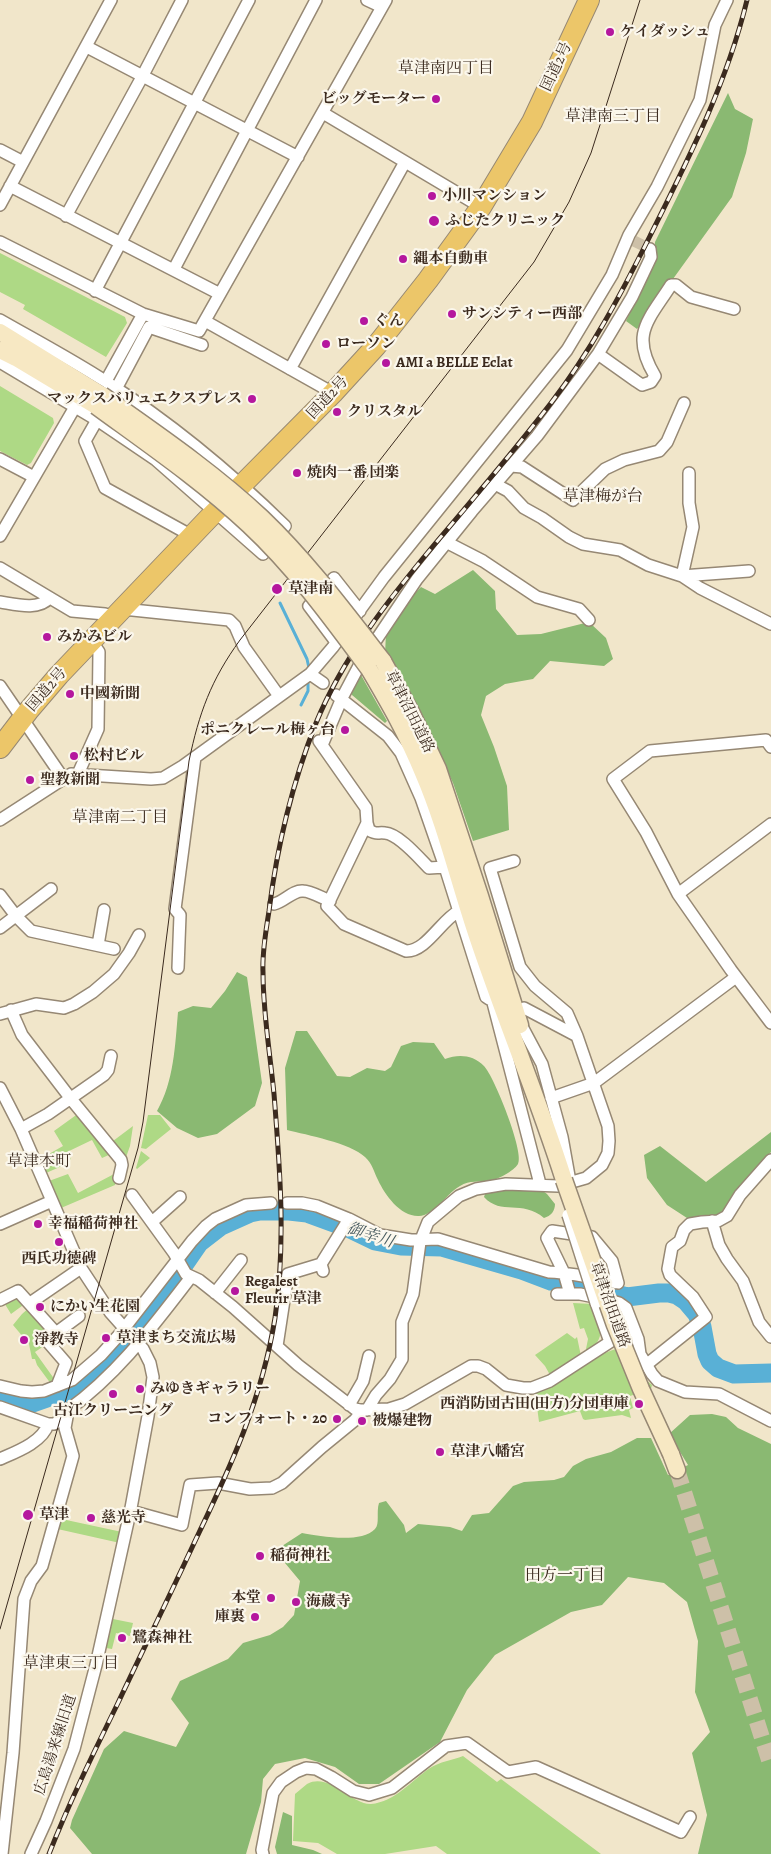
<!DOCTYPE html>
<html>
<head>
<meta charset="utf-8">
<style>
	body { margin:0 }
	canvas { display:block; background:#f1e6ca }
</style>
</head>
<body>
<canvas width="771" height="1854"></canvas>
<script>
const ctx = document.querySelector('canvas').getContext('2d');
ctx.lineJoin = 'round';
function fill(path, color) { ctx.fillStyle = color; ctx.fill(path, 'evenodd'); }
function trace(path, color, width, dash) { ctx.strokeStyle = color; ctx.lineWidth = width; ctx.lineCap = dash ? 'butt' : 'round'; ctx.setLineDash(dash || []); ctx.stroke(path); }
function drawText(font, color, halo, rows, align = 'center') {
  ctx.font = font + ' Alegreya,"Noto Serif JP",serif'; ctx.lineWidth = 4.5; ctx.setLineDash([]); ctx.textBaseline = 'middle'; ctx.strokeStyle = halo; ctx.fillStyle = color; for (const [text, x, y, turn = 0] of rows) {
    ctx.save(); ctx.translate(x, y); ctx.rotate((+turn || 0) * Math.PI / 180); ctx.textAlign = isNaN(turn) ? turn : align; if (halo) ctx.strokeText(text, 0, 0); ctx.fillText(text, 0, 0); ctx.restore();
  }
}
const green = new Path2D(`
	M0,253L125,317L127,323L106,357L23,309L25,305L0,292Z
	M0,386L53,418L54,423L31,463L27,465L0,451Z
	M79,1113L111,1154L102,1158L92,1140L67,1152L71,1159L68,1161L69,1163L46,1173L40,1159L63,1146L54,1131Z
	M148,1115H160L171,1129L146,1149L141,1148Z
	M133,1126L130,1146L124,1163L109,1144Z
	M141,1151L150,1158L137,1169L136,1168Z
	M117,1170L115,1185L61,1208L49,1181L68,1174L78,1193L114,1174L113,1172Z
	M18,1293L26,1303L11,1314L3,1301Z
	M573,1303L592,1304C600,1328 609,1336 585,1354L588,1339L584,1328L580,1329Z
	M30,1307L53,1333L47,1344L35,1352L55,1380L51,1384L37,1365L35,1359H32L29,1344L13,1325L22,1314Z
	M567,1333L575,1339L577,1337L581,1356L550,1375L545,1366L535,1355Z
	M622,1348L644,1378L652,1385L651,1389L630,1396L633,1408L629,1410L631,1418L622,1415L585,1420L583,1419L580,1411L539,1422L535,1391C565,1385 596,1350 622,1348Z
	M57,1518L122,1532L120,1543L53,1528Z
	M113,1619L133,1623L130,1636L116,1633L112,1649L106,1648Z
	M463,1756L497,1782L501,1779L601,1854H447L436,1846L385,1854H337L318,1843L293,1841L295,1794C299,1791 303,1787 307,1784C330,1772 351,1805 371,1804C395,1802 412,1780 430,1768C439,1762 453,1760 463,1756Z`);
const forest = new Path2D(`
	M728,93L735,109L753,119L746,153L732,197L637,329L626,321L655,260V242Z
	M473,570L495,591L496,609L517,635L541,634L589,622L606,638L613,659L604,666L550,661L533,679L505,684L486,696L481,715L494,747L507,786L509,830L473,841L453,783L420,711L385,655L386,632L404,604L421,587L435,594Z
	M361,675L387,721L385,723L352,695L350,692L358,677Z
	M237,972L247,977L262,1083L255,1106L217,1134L198,1138L177,1128L157,1111C174,1081 175,1046 178,1012L193,1006L211,1008L225,991Z
	M296,1031H307L337,1076L350,1077L367,1068L385,1071L391,1067L401,1046L413,1042L434,1043L445,1059C459,1054 473,1055 484,1066C494,1076 525,1153 518,1164C514,1171 497,1180 489,1181C479,1182 470,1180 460,1186C447,1193 433,1217 418,1216C400,1216 385,1195 378,1180C374,1172 372,1163 365,1157C350,1143 307,1135 287,1130L285,1068Z
	M771,1132V1152L737,1190L724,1211L714,1218L703,1217L687,1218L667,1205L647,1178L644,1155L660,1146L706,1182Z
	M540,1189L547,1194L555,1204C555,1211 551,1216 544,1218C522,1199 501,1216 484,1197L485,1194L497,1190Z
	M712,1414L726,1417L738,1428L771,1444V1854H698L707,1815L692,1753L710,1732L695,1692L698,1641L687,1602L664,1583L628,1577L602,1605L571,1612L495,1655L467,1690L440,1742L379,1784H359L335,1767L305,1758L275,1764L263,1779L261,1802L246,1854H92L70,1828L72,1820L104,1749L124,1731L176,1747L189,1723L171,1699L180,1681L228,1659L243,1643L270,1635L283,1627L294,1615L300,1581L285,1563L282,1546L302,1533C319,1536 361,1544 375,1529C380,1524 376,1512 379,1503L386,1501L404,1525L406,1533L418,1524L450,1527L462,1531L472,1515L489,1513L513,1486L524,1482L554,1480L564,1477L573,1466L586,1459L611,1452L637,1438H651L668,1475L688,1465L669,1434L690,1415Z
	M283,1812L292,1816V1845L313,1850L322,1854H277L275,1847Z`);
const water = new Path2D(`
	M81,1387L50,1407L30,1414L0,1404V1389L34,1395L54,1393Z`);
const stream = new Path2D(`
	M280,603L307,659L309,668
	M301,705L308,691V683`);
const river = new Path2D(`
	M60,1397L81,1387L122,1347L159,1301L199,1243L221,1226L250,1213L260,1211H289L307,1213L348,1228L375,1241L401,1246L442,1247L522,1270L551,1281L576,1283L627,1297L659,1293H669L677,1295L686,1301L697,1314L702,1327L707,1354L710,1361L718,1368L734,1374L771,1373`);
const streetTunnel = new Path2D(`
	M634,241L650,249`);
const secondaryTunnel = new Path2D(`
	M677,1470L771,1766`);
const street = new Path2D(`
	M367,0L382,7
	M87,47L298,157
	M323,113L481,207
	M0,150L23,162
	M10,186L220,294
	M0,205L111,0
	M66,216L142,77L182,0
	M0,242L143,314L199,331L386,0
	M174,269L316,0
	M95,291L249,0
	M0,320C35,340 71,359 105,381C171,423 230,472 285,526L263,554L156,460L97,420L0,362
	M205,321L333,393
	M598,354L636,381L642,385L651,382L655,376C630,334 648,321 671,285H676L691,297L734,309
	M290,369L405,162
	M106,381L143,314
	M116,389L149,327L202,345
	M97,420L85,441L105,488L192,536
	M0,459L34,477
	M511,466L522,467L573,500L605,469L624,460L659,451L667,442L684,403
	M689,473V503L693,527L682,576L700,588L771,624
	M495,484L508,491L524,508L542,518L569,537L583,544L620,550L648,565L682,576L749,571
	M0,536L75,407
	M446,542L483,561L537,597L579,609L589,620
	M0,568L72,611L105,614L113,618
	M0,602C14,604 39,611 49,598
	M123,609L229,620L235,626L244,647L279,696
	M336,642L309,606L334,578L360,611
	M310,674L323,683
	M0,686L63,778
	M336,695L388,736L401,753L421,798L445,867L486,997L489,999
	M319,741L366,808L367,823L369,830C377,835 377,832 385,833C399,834 419,858 429,868L445,867
	M322,745L342,698L360,664L417,579L472,511L537,436L598,354L632,297L651,257L650,249
	M771,747L766,740L650,751L613,779L646,832L678,894L731,970L771,1023
	M78,774L98,729L99,652L92,642
	M0,820L71,774L151,779L163,778L183,766L310,674L333,647L384,577L567,350L612,275L629,235L657,187L700,100L715,25L727,0
	M367,823L327,906L344,924L406,951C426,952 442,919 459,911
	M514,861L490,868L520,967L535,986L567,1013L577,1036
	M678,894L771,824
	M0,895L16,916L31,931L114,949
	M274,904C284,902 293,890 303,891C311,891 322,898 330,901
	M0,928L51,889
	M98,945L104,910
	M178,968L180,915L175,909L195,757
	M491,995L540,1184
	M11,1010L22,1035L71,1099L121,1160L122,1165L119,1178
	M0,1014L36,1004L64,1008L74,1004L93,992L114,974L129,953L139,935
	M518,1019L542,1064L562,1137L569,1176
	M0,1088L21,1129L81,1268L110,1312L143,1349L150,1363L153,1377L148,1416L131,1508L96,1665L74,1749L46,1821L31,1854
	M551,1098L594,1083L736,977
	M21,1129L48,1114L104,1075L108,1070L111,1056
	M132,1195L174,1253L186,1274L199,1280L233,1307L298,1365L355,1409L360,1410L389,1409L405,1404L471,1366H478L486,1369L506,1385L523,1388H532L550,1381L610,1342L596,1303
	M287,1203H302L317,1206L349,1219L380,1235L411,1240L438,1239L549,1272C573,1273 595,1278 618,1283L612,1261L592,1237L552,1231L547,1238L564,1273L570,1294H580L609,1300L619,1303L626,1308L638,1339L640,1354L652,1374L658,1381L685,1392L719,1394L771,1421
	M712,1221L719,1245L727,1259L743,1281L759,1322L771,1337
	M152,1222L180,1197
	M0,1224L52,1201
	M323,1271L321,1264L349,1219
	M215,1293L241,1260
	M557,1294H570
	M0,1300L18,1291L56,1333
	M30,1303L81,1268
	M277,1346L288,1274L321,1264
	M646,1365L706,1317L693,1297L670,1275L668,1269L672,1247L680,1241L684,1230L690,1224L702,1222L718,1221L727,1216L740,1195L771,1160
	M0,1386L21,1391L32,1392L44,1391L72,1380L101,1355L119,1335L192,1241L206,1226L215,1219L246,1205L271,1203
	M57,1386L66,1363L47,1341L56,1333L79,1316
	M349,1405L363,1381L369,1356
	M0,1407L48,1424H54L67,1417L68,1410C119,1373 153,1326 191,1277
	M367,1410L376,1395L390,1379L402,1359V1322L413,1294L420,1242L428,1222L459,1196L476,1189L506,1184L558,1186L586,1178L602,1165L608,1153L609,1141L608,1126L577,1036L524,1008
	M0,1459C16,1452 43,1442 48,1424
	M131,1511L182,1525L190,1485L218,1483L250,1489L272,1488L282,1483L322,1447L355,1420L363,1410
	M2,1854L13,1753L24,1599L31,1581L42,1566L73,1456L65,1428L67,1417
	M263,1854L262,1850L273,1793L281,1782L296,1772L306,1768L316,1769L331,1777L353,1791L369,1795L392,1788L446,1746L467,1743L508,1772L536,1767L681,1832L690,1817`);
const secondary = new Path2D(`
	M0,332L102,395
	M0,350L16,358L96,406
	M383,661L412,714L438,769L480,896L520,1025
	M369,669C389,703 408,736 423,773C447,829 460,888 480,945C507,1024 539,1101 564,1180
	M671,1454L677,1470`);
const highway = new Path2D(`
	M0,748L29,710L59,675L208,519L333,393L376,346L428,280L481,207L532,122L589,0`);
const tram = new Path2D(`
	M0,1629L138,1148L143,1122L189,761C199,713 211,680 240,640L534,262L569,202L591,153L640,0`);
const rail = new Path2D(`
	M49,1854C69,1803 93,1754 117,1705C143,1650 170,1595 196,1539C231,1466 262,1399 275,1318C286,1243 280,1169 274,1094C270,1053 263,1013 263,972C262,952 266,931 269,911C277,846 292,784 316,723C343,657 389,599 434,545C474,498 514,451 551,403C591,351 621,294 650,236C688,160 727,83 747,0`);
const streetBridge = new Path2D(`
	M568,1215L596,1303`);
const secondaryBridge = new Path2D(`
	M102,395C157,434 213,472 262,518C307,561 345,612 383,661
	M96,406C148,444 202,481 249,525C295,568 332,619 369,669
	M564,1180L615,1325L641,1389L671,1454`);
const markers = [
	[610,32,5,"#b5179e"],
	[436,99,5,"#b5179e"],
	[432,196,5,"#b5179e"],
	[434,221,6,"#b5179e"],
	[403,259,5,"#b5179e"],
	[452,314,5,"#b5179e"],
	[364,321,5,"#b5179e"],
	[326,344,5,"#b5179e"],
	[386,363,5,"#b5179e"],
	[252,399,5,"#b5179e"],
	[337,412,5,"#b5179e"],
	[297,473,5,"#b5179e"],
	[277,589,6,"#b5179e"],
	[47,637,5,"#b5179e"],
	[70,694,5,"#b5179e"],
	[345,730,5,"#b5179e"],
	[74,756,5,"#b5179e"],
	[30,780,5,"#b5179e"],
	[38,1224,5,"#b5179e"],
	[59,1242,5,"#b5179e"],
	[235,1291,5,"#b5179e"],
	[40,1307,5,"#b5179e"],
	[106,1338,5,"#b5179e"],
	[24,1340,5,"#b5179e"],
	[140,1389,5,"#b5179e"],
	[113,1394,5,"#b5179e"],
	[639,1404,5,"#b5179e"],
	[337,1419,5,"#b5179e"],
	[362,1421,5,"#b5179e"],
	[440,1452,5,"#b5179e"],
	[28,1515,6,"#b5179e"],
	[91,1518,5,"#b5179e"],
	[260,1556,5,"#b5179e"],
	[271,1598,5,"#b5179e"],
	[296,1602,5,"#b5179e"],
	[255,1617,5,"#b5179e"],
	[122,1638,5,"#b5179e"]
];
const poiNames = [
	["ケイダッシュ",620,32],
	["ビッグモーター",426,99,"right"],
	["小川マンション",442,196],
	["ふじたクリニック",445,221],
	["縄本自動車",413,259],
	["サンシティー西部",462,314],
	["ぐん",374,321],
	["ローソン",336,344],
	["AMI a BELLE Eclat",396,363],
	["マックスバリュエクスプレス",242,399,"right"],
	["クリスタル",347,412],
	["焼肉一番 団楽",307,473],
	["草津南",288,589],
	["みかみビル",57,637],
	["中國新聞",80,694],
	["ポニクレール梅ヶ台",335,730,"right"],
	["松村ビル",84,756],
	["聖教新聞",40,780],
	["幸福稲荷神社",48,1224],
	["西氏功徳碑",59,1259,"center"],
	["Regalest",245,1282],
	["Fleurir 草津",245,1299],
	["にかい生花園",50,1307],
	["草津まち交流広場",116,1338],
	["淨教寺",34,1340],
	["みゆきギャラリー",150,1389],
	["西消防団古田(田方)分団車庫",629,1404,"right"],
	["古江クリーニング",113,1411,"center"],
	["コンフォート・20",327,1419,"right"],
	["被爆建物",372,1421],
	["草津八幡宮",450,1452],
	["草津",39,1515],
	["慈光寺",101,1518],
	["稲荷神社",270,1556],
	["本堂",261,1598,"right"],
	["海蔵寺",306,1602],
	["庫裏",245,1617,"right"],
	["鷺森神社",132,1638]
];
const streetNames = [
	["国道2号",557,67,-65],
	["国道2号",328,398,-47],
	["国道2号",47,690,-49],
	["草津沼田道路",409,712,63],
	["草津沼田道路",609,1305,70],
	["広島湯来線旧道",56,1745,-72]
];
const neighbourhoodNames = [
	["草津南四丁目",446,69],
	["草津南三丁目",613,117],
	["草津梅が台",603,497],
	["草津南二丁目",120,818],
	["草津本町",39,1162],
	["田方一丁目",565,1576],
	["草津東三丁目",71,1664]
];
const waterNames = [
	["御幸川",370,1236,18]
];
fill(green, '#aed985');
fill(forest, '#8ab972');
fill(water, '#59b0d6');
trace(stream, '#59b0d6', 3);
trace(river, '#59b0d6', 19);
trace(streetTunnel, '#cdc0a8', 11, [11, 5.5]);
trace(secondaryTunnel, '#cdc0a8', 16, [16, 8]);
trace(street, '#968874', 14);
trace(secondary, '#968874', 19);
trace(highway, '#968874', 22);
trace(street, '#fff', 11);
trace(secondary, '#f7e8c3', 16);
trace(highway, '#ecc669', 20);
trace(tram, '#3b2a1e', 1);
trace(rail, '#3b2a1e', 5);
trace(rail, '#fbf7ec', 3, [9]);
trace(streetBridge, '#968874', 14, []);
trace(secondaryBridge, '#968874', 19, []);
trace(streetBridge, '#fff', 11);
trace(secondaryBridge, '#f7e8c3', 16);
for (const [x, y, r, color] of markers) { const dot = new Path2D(); dot.arc(x, y, r, 0, 2 * Math.PI); ctx.fillStyle = color; ctx.fill(dot); trace(dot, '#fbf7ec', 2); }
drawText('bold 15px', '#3b2a1e', '#fbf7ec', poiNames, 'left');
drawText('15px', '#3b2a1e', '#fbf7ec', streetNames);
drawText('16px', '#3b2a1e', '#fbf7ec', neighbourhoodNames);
drawText('italic 16px', '#46595e', '#fbf7ec', waterNames);
</script>
</body>
</html>
